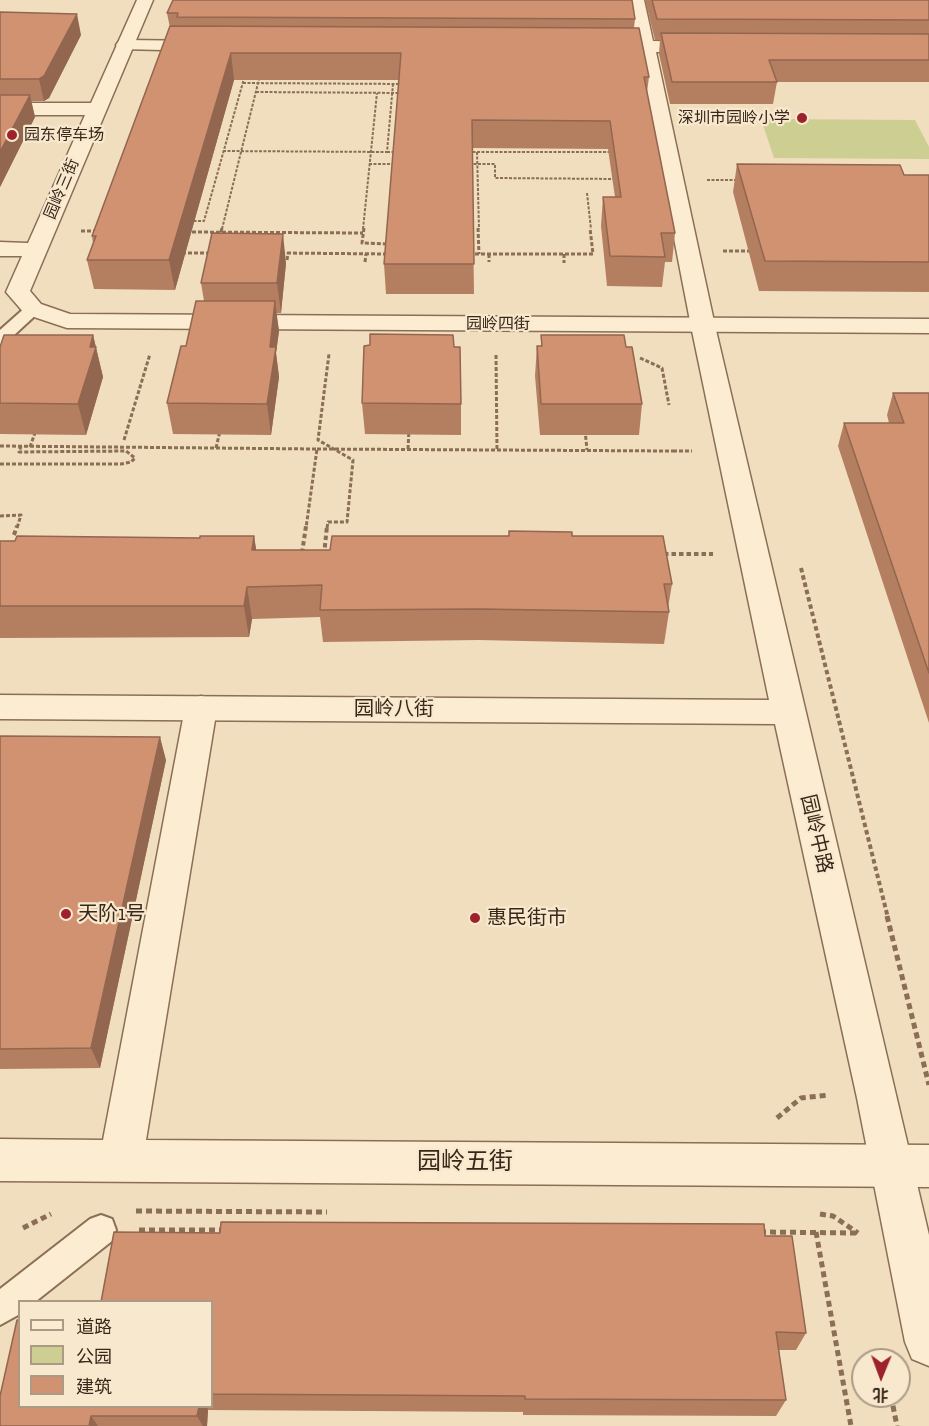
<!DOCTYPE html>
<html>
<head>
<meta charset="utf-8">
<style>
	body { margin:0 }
	#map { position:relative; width:929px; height:1426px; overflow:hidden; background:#f1debe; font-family:"Zilla Slab","Noto Sans SC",serif }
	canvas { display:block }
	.legend { position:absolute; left:18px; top:1300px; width:195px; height:108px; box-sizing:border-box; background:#f8e9ce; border:2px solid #ab9b86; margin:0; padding:8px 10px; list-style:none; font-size:18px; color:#38271b }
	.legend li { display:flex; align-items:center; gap:12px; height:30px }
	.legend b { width:30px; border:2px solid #ab9b86 }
	.north { position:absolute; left:851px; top:1348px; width:60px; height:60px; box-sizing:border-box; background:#f8e9ce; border:2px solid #ab9b86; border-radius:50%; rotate:181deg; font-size:16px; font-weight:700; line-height:24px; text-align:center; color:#38271b }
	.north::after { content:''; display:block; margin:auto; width:21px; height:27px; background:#9d222b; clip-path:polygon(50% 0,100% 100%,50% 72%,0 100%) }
</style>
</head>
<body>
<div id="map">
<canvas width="929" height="1426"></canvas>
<ul class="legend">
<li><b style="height:8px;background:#fbecd2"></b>道路</li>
<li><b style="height:16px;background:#cccf91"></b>公园</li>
<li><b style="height:16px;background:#d19271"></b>建筑</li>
</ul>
<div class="north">北</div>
</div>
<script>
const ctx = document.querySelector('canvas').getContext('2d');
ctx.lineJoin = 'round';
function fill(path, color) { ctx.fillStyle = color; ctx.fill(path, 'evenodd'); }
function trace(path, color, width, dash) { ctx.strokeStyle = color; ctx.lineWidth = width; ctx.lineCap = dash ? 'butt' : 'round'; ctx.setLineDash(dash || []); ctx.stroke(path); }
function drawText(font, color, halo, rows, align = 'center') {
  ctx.font = font + ' "Zilla Slab","Noto Sans SC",serif'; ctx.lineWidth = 4.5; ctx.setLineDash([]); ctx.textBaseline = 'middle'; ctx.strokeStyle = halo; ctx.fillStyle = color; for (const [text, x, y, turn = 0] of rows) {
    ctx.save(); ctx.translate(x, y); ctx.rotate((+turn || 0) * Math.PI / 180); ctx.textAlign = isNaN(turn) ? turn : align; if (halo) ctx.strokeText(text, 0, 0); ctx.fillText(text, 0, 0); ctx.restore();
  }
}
const green = new Path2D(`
	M761,119L915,120L929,147V159L774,158Z`);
const pathFar3 = new Path2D(`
	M256,92L402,93
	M387,152H398
	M468,152H611
	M369,164H395
	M469,164H495V178L616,179
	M707,180H739
	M587,193L591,229
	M189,221H204L245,75
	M222,229L260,75
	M363,229L377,93`);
const pathFar2 = new Path2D(`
	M364,228L362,243L389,244
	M81,231H98
	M186,232L363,233
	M221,232L222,228
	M723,251H751
	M469,254H593L590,228
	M489,254V262
	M564,254V263
	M287,260L288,253
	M365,262L366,254
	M496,355L497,450
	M640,358L662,368L669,405
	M585,430L587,450
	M124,440L150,354
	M0,446L317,449L306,528
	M30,447L36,430
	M216,448L220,431
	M408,449L409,429
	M673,451H692
	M0,464H121L131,462L135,458L126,451L19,452L21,446
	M0,516L21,515L17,528
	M327,528L328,522H347L353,460L318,440L329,354`);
const pathFar1 = new Path2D(`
	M14,535L17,526
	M302,553L306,526
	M664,554H713
	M324,555L327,526
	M801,568L888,918`);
const path = new Path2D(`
	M887,916L929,1085
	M777,1118L801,1098L829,1095
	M136,1211L327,1212
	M820,1214L833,1216L858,1233
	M23,1228L51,1214
	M139,1230H225
	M760,1232L858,1233
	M816,1232L851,1426
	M891,1396L897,1426`);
const service = new Path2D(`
	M33,304L39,306L41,309L39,312L12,337L6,349L0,350V330L27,306Z
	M101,1215L112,1219L116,1230L112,1241L35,1302H20V1314L0,1325V1289L90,1219Z`);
const pedestrian = new Path2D(`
	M628,0H644L653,41L705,42L714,47L705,52H656L715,326L712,331L703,333L694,331L691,326L638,52L598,51L589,46L598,41H636Z
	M125,40L207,41L216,46L207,51L119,49L116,45L119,41Z`);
const minor = new Path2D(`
	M137,0H153L30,291L41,304L70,314L929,319V333L67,328L25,314L6,292L22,256H0V242L28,243L85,115H0V103H91Z
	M201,696L213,699L217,708L146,1140L929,1145V1187L0,1181V1139L103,1140L185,708L189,699Z`);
const tertiary = new Path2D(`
	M703,319L712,321L715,326L929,1235V1366L912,1359L905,1342L857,1098L775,724L0,719V695L769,700L691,326L694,321Z`);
const pathBridgeFar1 = new Path2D(`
	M243,83L403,84
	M223,151L387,152L393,84
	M477,152L479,229`);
const pathBridge = new Path2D(`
	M478,228L479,254
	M182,253H210
	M281,253L390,254
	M317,449L673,451`);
const wall = new Path2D(`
	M645,0H929V82H777L773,104H670L659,54L660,40H655Z
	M0,12L81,35L49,98L44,101H31L35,117L0,187Z
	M167,13L635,19L634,28L649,77L647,92L675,233L672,262H665L662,287L607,286L601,226L603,197H615L608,149L472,148L474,294H386L384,264L399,80H234L175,290L94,289L87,260L93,243L92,236L170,28Z
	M737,164L904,175H929V292L759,291L733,192Z
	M286,263L281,313H276L279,331L276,353L279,377L271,435L173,434L167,403L186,346L204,301L201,283Z
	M93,335L103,377L86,435L0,434V347Z
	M541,335L626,347L642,404L639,435H540L535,376L537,346H541Z
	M893,393H929V723L838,446L844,423H889L887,415Z
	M362,403L461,404V435L365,434Z
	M254,536L256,550H330L509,536H572L672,584L668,608L669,612L664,644L479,640L323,642L320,617L252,619L249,637L0,638V541L200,538Z
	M0,736L166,760L100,1068L0,1069Z
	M765,1236L806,1333L796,1350H779L786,1400L776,1416L523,1415V1412L208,1410L207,1426H0L20,1407H212V1302Z`);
const shadedWall = new Path2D(`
	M77,14L81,35L49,98L44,101L39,79Z
	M231,53L234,80L175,290L169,260Z
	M30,95L35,117L0,187V152Z
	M283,234L286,263L281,313L277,283Z
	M275,301L279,331L276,353L279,377L271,435L267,404L270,347Z
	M93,335L103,377L86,435L78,404Z
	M254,536L259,567L252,550Z
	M247,587L252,619L249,637L244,606Z
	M160,737L166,760L100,1068L91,1048Z
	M199,1407H207L208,1410L207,1426H203L197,1416Z
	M91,1416L98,1426H89Z`);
const building = new Path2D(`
	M173,0H632L635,19L177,17L178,13H167Z
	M652,0H929V20L657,19Z
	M0,12L77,14L44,76L39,79H0Z
	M170,26L639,28L649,77H644L675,233H661L665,257L610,256L603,197H621L610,121L472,120L474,264H384L401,53H231L169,260H87L96,236H92Z
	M661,33L929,34V60H769L777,82H672Z
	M0,95H30L0,152Z
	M737,164L900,165L904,175H929V262L765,261Z
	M212,233L283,234L277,283H201Z
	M196,301H275L270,347H276L267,404L167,403L181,346H186Z
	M370,334L453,335L454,347H460L461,404L362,403L364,346L370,345Z
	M4,335H93L90,347H96L78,404L0,403V347Z
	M541,335H624L626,347H632L642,404H541L537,346H542Z
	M893,393H929V673L844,423H904Z
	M509,531L572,532V536H663L672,584H664L669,612L480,609L320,610L322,585L247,587L244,606H0V541H15L17,536L200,538V536H254L252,550H330L332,536H509Z
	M0,736L160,737L91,1048L0,1049Z
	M221,1222L764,1224L765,1236H792L806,1333L776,1332L786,1400L525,1399V1396L212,1394V1302H101L114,1232L220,1233Z
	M17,1320H20V1407H199L197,1416H91L89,1426H0V1396Z`);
const markers = [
	[802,118,6,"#9d222b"],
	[12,135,6,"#9d222b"],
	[66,914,6,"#9d222b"],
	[475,918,6,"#9d222b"]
];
const farPoinames = [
	["深圳市园岭小学",790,118],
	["园东停车场",24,135,"left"]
];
const farStreetnames = [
	["园岭三街",62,189,-67],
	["园岭四街",498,324]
];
const streetNames = [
	["园岭八街",394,709],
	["园岭中路",816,834,77]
];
const poiNames = [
	["天阶1号",78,914],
	["惠民街市",487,918]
];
const nearStreetnames = [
	["园岭五街",465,1162]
];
fill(green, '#cccf91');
trace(service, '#8a6e56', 4);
trace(pedestrian, '#8a6e56', 3);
trace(minor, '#8a6e56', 3);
trace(tertiary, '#8a6e56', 3);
trace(pathFar3, '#8a6e56', 2, [3, 1.5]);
trace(pathFar2, '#8a6e56', 3, [4, 2]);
trace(pathFar1, '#8a6e56', 4, [4.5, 3]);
trace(path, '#8a6e56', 5, [6, 4]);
fill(service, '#fbecd2');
fill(pedestrian, '#fbecd2');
fill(minor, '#fbecd2');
fill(tertiary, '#fbecd2');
trace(pathBridgeFar1, '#8a6e56', 2, [3, 1.5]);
trace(pathBridge, '#8a6e56', 3, [4, 2]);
fill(wall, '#b47e61');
fill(shadedWall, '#92664f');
fill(building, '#d19271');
trace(building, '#92664f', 1.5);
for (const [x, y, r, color] of markers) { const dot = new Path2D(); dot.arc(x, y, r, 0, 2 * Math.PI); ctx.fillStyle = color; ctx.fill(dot); trace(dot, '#f8e9ce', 2); }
drawText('16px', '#38271b', '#f8e9ce', farPoinames, 'right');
drawText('16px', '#38271b', '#f8e9ce', farStreetnames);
drawText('20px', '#38271b', '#f8e9ce', streetNames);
drawText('20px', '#38271b', '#f8e9ce', poiNames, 'left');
drawText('24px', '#38271b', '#f8e9ce', nearStreetnames);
</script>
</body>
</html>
